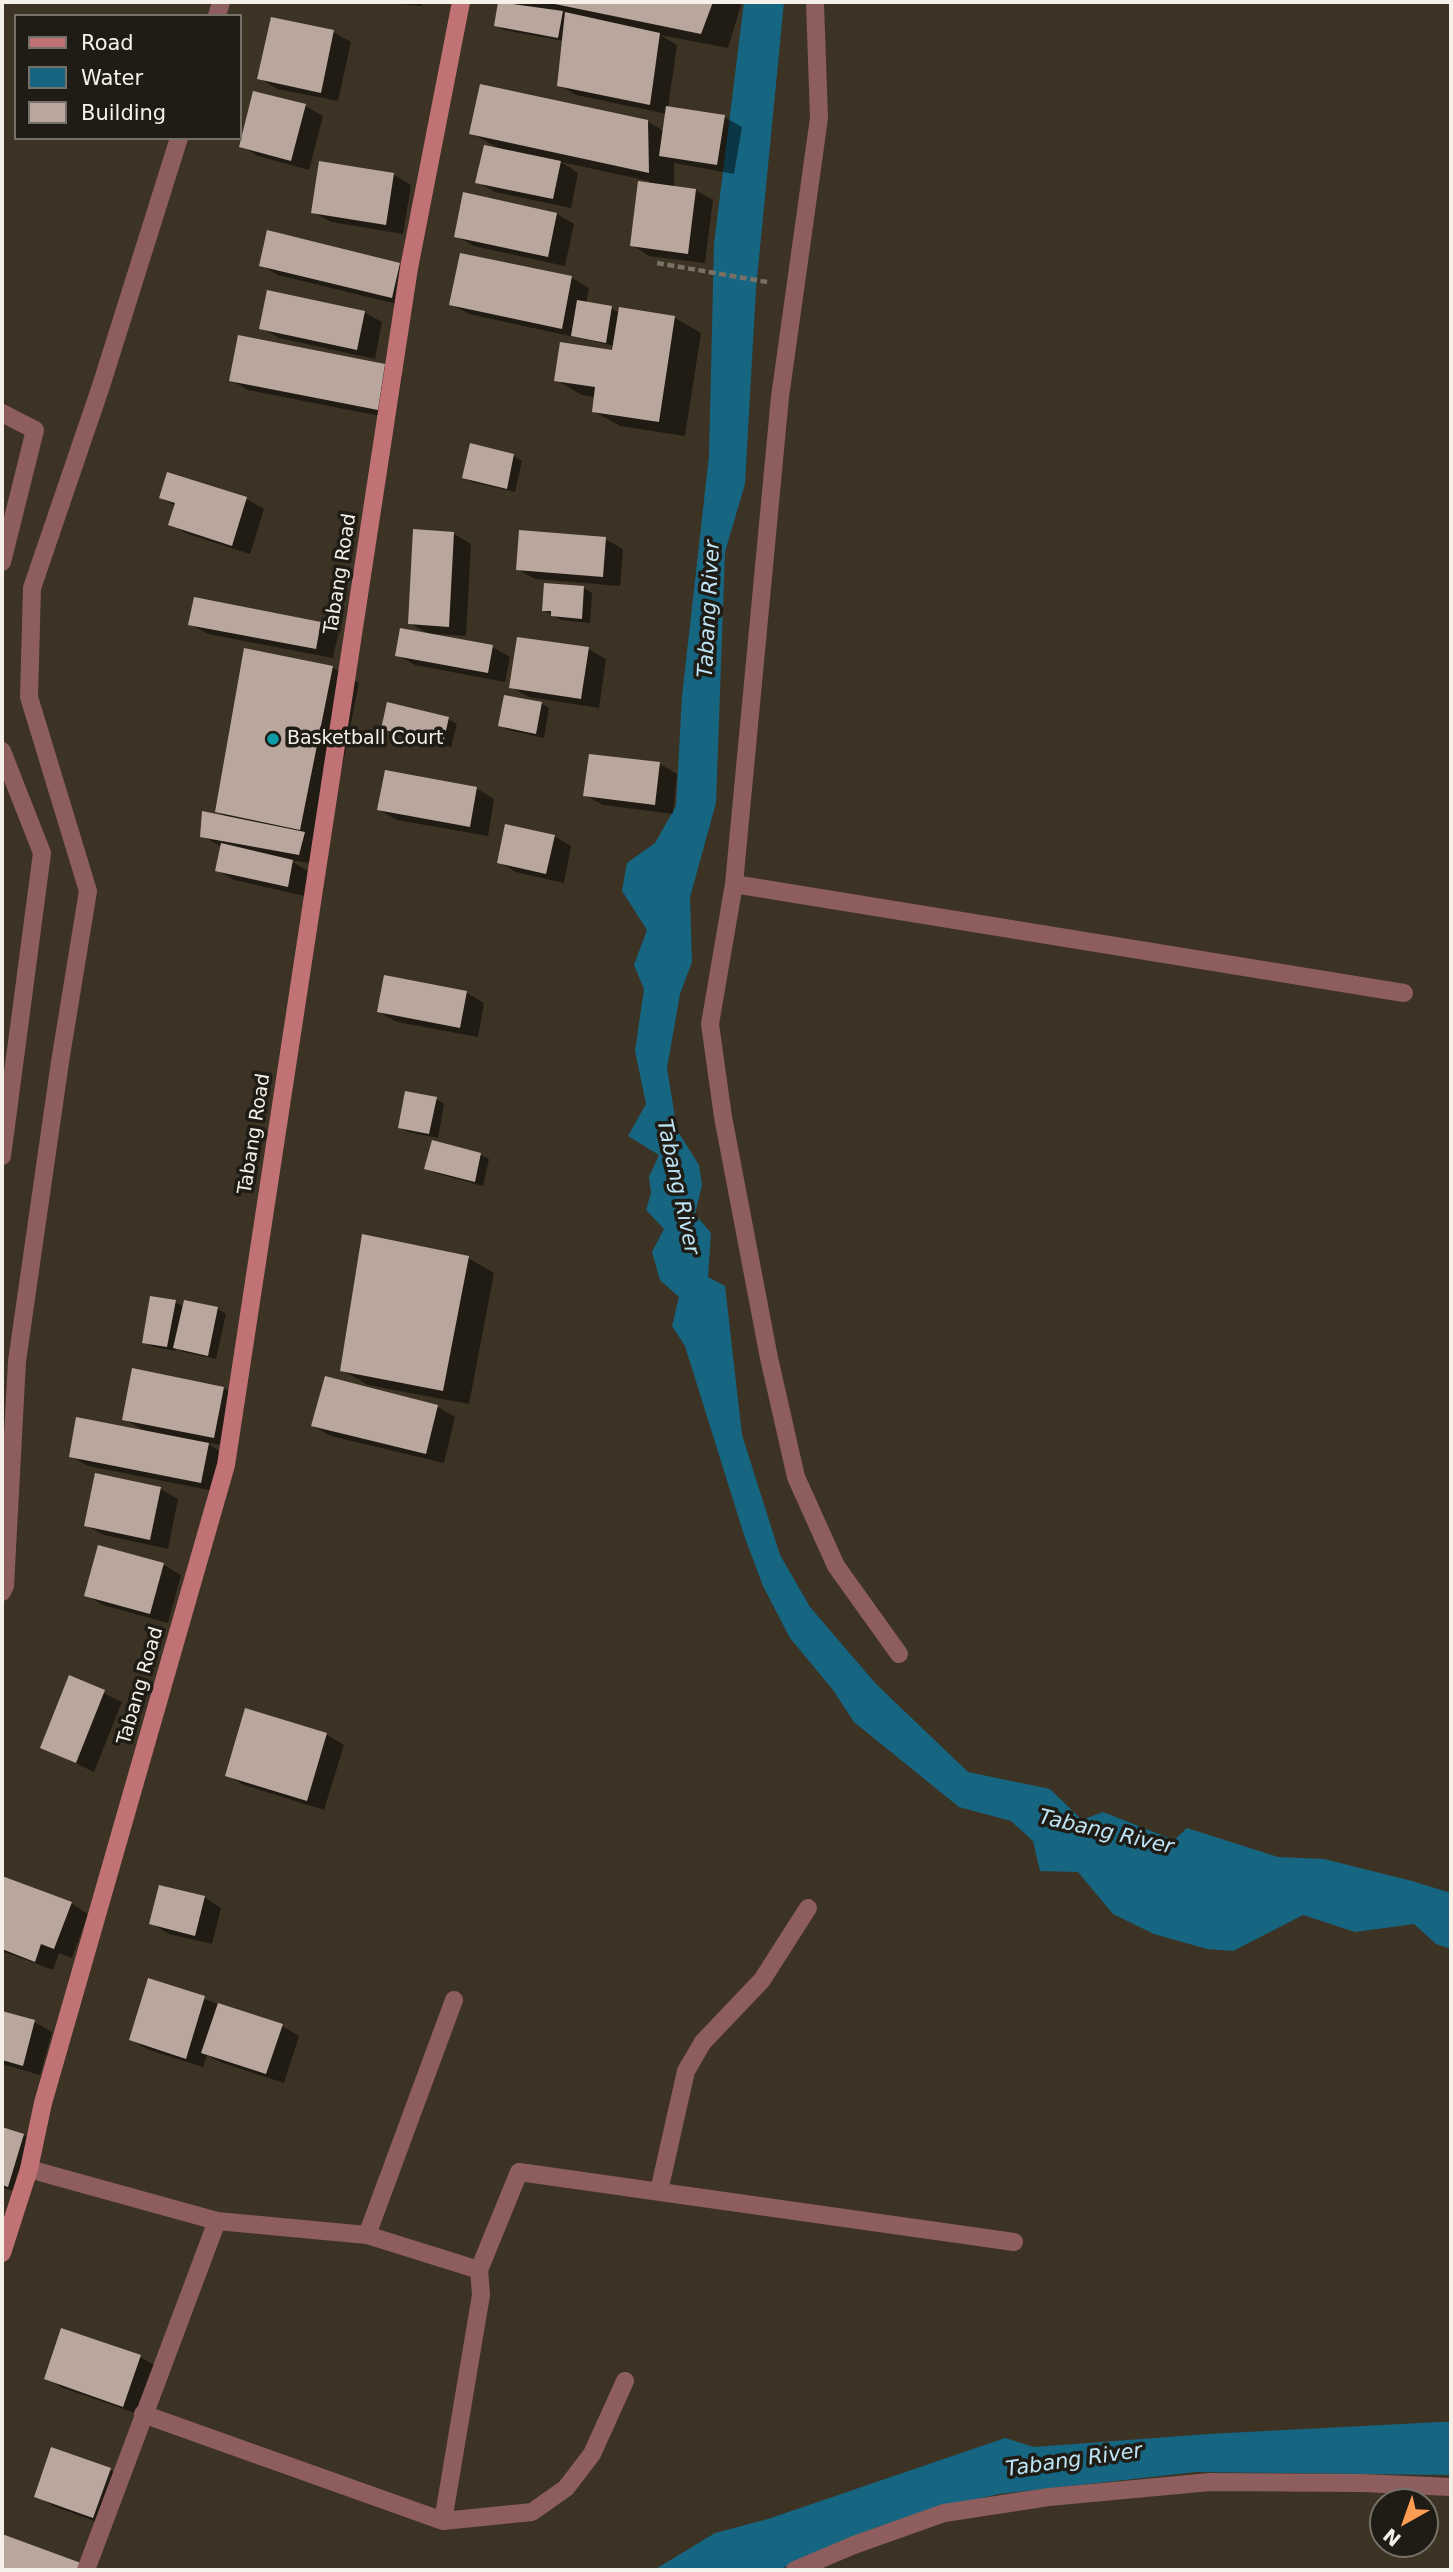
<!DOCTYPE html>
<html>
<head>
<meta charset="utf-8">
<style>
	body { margin:0 }
	#map { position:relative; width:1453px; height:2572px; overflow:hidden; background:#3c3325; font-family:"DejaVu Sans",sans-serif }
	canvas { display:block }
	.frame { position:absolute; inset:0; border:4px solid #f6f1e8; pointer-events:none }
	.legend { position:absolute; left:14px; top:14px; width:228px; height:126px; box-sizing:border-box; background:#1f1c15; border:2px solid #757169; margin:0; padding:9px 12px; list-style:none; font-size:21px; color:#f6f1e8 }
	.legend li { display:flex; align-items:center; gap:14px; height:35px }
	.legend b { width:35px; border:2px solid #757169 }
	.north { position:absolute; left:1369px; top:2488px; width:70px; height:70px; box-sizing:border-box; background:#1f1c15; border:2px solid #757169; border-radius:50%; rotate:220deg; font-size:19px; font-weight:700; line-height:28px; text-align:center; color:#f6f1e8 }
	.north::after { content:''; display:block; margin:auto; width:24px; height:32px; background:#fc9d53; clip-path:polygon(50% 0,100% 100%,50% 72%,0 100%) }
</style>
</head>
<body>
<div id="map">
<canvas width="1453" height="2572"></canvas>
<div class="frame"></div>
<ul class="legend">
<li><b style="height:9px;background:#c07275"></b>Road</li>
<li><b style="height:19px;background:#166682"></b>Water</li>
<li><b style="height:19px;background:#b9a79d"></b>Building</li>
</ul>
<div class="north">N</div>
</div>
<script>
const ctx = document.querySelector('canvas').getContext('2d');
ctx.lineJoin = 'round';
function fill(path, color) { ctx.fillStyle = color; ctx.fill(path, 'evenodd'); }
function trace(path, color, width, dash) { ctx.strokeStyle = color; ctx.lineWidth = width; ctx.lineCap = dash ? 'butt' : 'round'; ctx.setLineDash(dash || []); ctx.stroke(path); }
function drawText(font, color, halo, rows, align = 'center') {
  ctx.font = font + ' "DejaVu Sans",sans-serif'; ctx.lineWidth = 7; ctx.setLineDash([]); ctx.textBaseline = 'middle'; ctx.strokeStyle = halo; ctx.fillStyle = color; for (const [text, x, y, turn = 0] of rows) {
    ctx.save(); ctx.translate(x, y); ctx.rotate((+turn || 0) * Math.PI / 180); ctx.textAlign = isNaN(turn) ? turn : align; if (halo) ctx.strokeText(text, 0, 0); ctx.fillText(text, 0, 0); ctx.restore();
  }
}
const water = new Path2D(`
	M744,2H784L756,289L745,484L725,552L716,803L690,897L692,962L680,994L667,1068L677,1130L699,1165L702,1185L695,1214L711,1233L708,1277L725,1286L742,1435L780,1555L810,1607L876,1684L968,1772L1050,1789L1082,1820L1103,1812L1174,1840L1187,1828L1278,1857L1324,1859L1412,1881L1451,1893V1949L1436,1944L1414,1924L1355,1932L1303,1915L1233,1951L1207,1949L1154,1934L1113,1914L1078,1872L1040,1871L1033,1841L1011,1821L959,1807L854,1722L833,1690L790,1638L763,1586L745,1538L685,1346L672,1326L679,1297L660,1280L652,1252L664,1229L646,1210L651,1193L649,1177L659,1155L628,1136L646,1104L635,1051L644,989L634,965L647,930L622,891L627,863L655,843L676,806L682,696L709,456L714,244Z
	M1440,2422H1451V2475L1196,2472L999,2494L919,2513L875,2528L778,2570H654L715,2533L768,2519L1005,2438L1034,2447L1208,2434Z`);
const shadow = new Path2D(`
	M377,2H422V6Z
	M500,2H742L728,48L660,35L677,45L668,108L724,117L742,127L734,174L674,163V188L695,190L713,200L705,263L649,256L632,245L649,181L561,162L578,173L571,208L495,192L477,182L500,149L471,133L648,122L664,131L667,114L576,95L559,85L563,41L504,30L496,25Z
	M333,32L351,42L338,101L277,89L259,78Z
	M305,106L323,116L309,170L258,156L241,146Z
	M320,163L394,175L411,185L403,234L331,222L313,212Z
	M557,214L574,224L565,266L474,246L456,236Z
	M461,255L572,278L589,288L586,304L611,308L620,313V309L675,318L701,333L685,436L620,426L593,411L596,397L582,395L556,380L614,352L615,346L469,314L451,304Z
	M399,264L417,274L409,307L278,275L261,265Z
	M364,312L382,322L375,359L279,338L261,328Z
	M384,365L402,376L395,419L248,390L231,380Z
	M472,446L514,456L522,461L515,492L472,482L464,478Z
	M169,474L246,499L264,509L250,554L188,534L170,524L176,506L161,498Z
	M414,531L454,534L471,544L466,636L436,634L435,636L492,647L510,657L505,682L415,665L397,655L429,634L409,623Z
	M605,539L623,549L620,586L535,579L517,569Z
	M584,588L592,593L590,623L561,620L544,610Z
	M320,623L338,634L333,658L208,634L190,624Z
	M588,649L606,659L599,708L529,697L511,687Z
	M246,650L333,668L359,683L327,843L317,864L289,860L310,872L305,896L234,880L217,870L222,847L202,836L229,818L217,811Z
	M541,703L549,708L544,738L508,730L500,725Z
	M448,719L457,724L451,747L391,733L383,728Z
	M660,764L677,774L673,814L603,805L585,795Z
	M476,788L494,799L488,836L397,820L379,810Z
	M554,836L571,846L564,883L516,872L499,862Z
	M467,993L484,1003L478,1037L397,1022L379,1012Z
	M436,1099L444,1104L438,1138L408,1132L399,1127Z
	M433,1142L481,1155L489,1159L483,1186L435,1173L426,1169Z
	M468,1258L494,1273L469,1404L368,1385L342,1370Z
	M175,1302L184,1307L218,1309L226,1314L216,1359L183,1352L176,1348V1351L153,1347L144,1342Z
	M133,1370L224,1388L241,1398L232,1447L205,1442L226,1455L219,1492L88,1466L71,1456L145,1431L124,1419Z
	M326,1378L438,1407L455,1417L444,1463L331,1436L313,1426Z
	M96,1475L161,1489L178,1499L168,1549L104,1535L86,1525Z
	M99,1547L164,1565L181,1575L168,1623L103,1605L86,1595Z
	M70,1677L122,1702L94,1772L42,1747Z
	M326,1734L344,1745L324,1810L244,1785L227,1775Z
	M2,1878L71,1903L88,1914L72,1958L59,1953L53,1970L2,1951Z
	M204,1897L221,1908L212,1944L169,1934L151,1923Z
	M149,1980L282,2026L299,2036L284,2083L220,2062L207,2055L203,2067L149,2050L131,2040Z
	M2,2013L34,2022L52,2032L40,2075L2,2064Z
	M2,2129L24,2135L41,2146L26,2196L2,2187Z
	M140,2357L158,2367L141,2415L63,2388L46,2378Z
	M110,2470L127,2480L111,2527L53,2506L36,2496Z
	M2,2535L80,2564L90,2570H2Z`);
const building = new Path2D(`
	M498,2L563,11L558,38L494,26Z
	M545,2H713L701,34Z
	M565,12L660,33L650,105L557,86Z
	M271,17L334,30L321,93L257,79Z
	M480,84L648,120L649,173L469,134Z
	M253,91L306,104L291,161L239,147Z
	M666,106L725,115L717,165L659,156Z
	M484,145L561,161L553,199L475,183Z
	M319,161L394,173L386,225L311,213Z
	M638,181L696,189L688,254L630,246Z
	M463,192L557,213L548,257L454,237Z
	M267,230L400,263L392,298L259,266Z
	M460,253L572,276L562,329L449,305Z
	M267,290L365,311L357,350L259,329Z
	M577,300L612,306L606,343L571,336Z
	M619,307L675,316L659,422L592,412L595,387L554,381L560,342L612,350Z
	M238,335L385,364L378,410L229,381Z
	M470,443L514,454L507,489L462,478Z
	M167,472L247,497L232,546L168,525L175,503L159,498Z
	M413,529L454,532L449,627L408,624Z
	M519,530L606,537L603,577L516,570Z
	M544,583L584,586L582,619L551,616V611H542Z
	M194,597L321,622L316,649L188,625Z
	M400,628L493,645L488,673L395,656Z
	M517,637L589,647L581,699L509,688Z
	M244,648L333,666L300,830L215,812Z
	M504,695L542,702L536,734L498,726Z
	M387,702L449,717L443,744L381,729Z
	M589,754L660,762L655,805L583,796Z
	M385,770L477,787L470,827L377,810Z
	M202,811L305,832L299,855L200,837Z
	M505,824L555,835L546,874L497,863Z
	M221,843L293,860L288,887L215,871Z
	M384,975L467,991L460,1028L377,1012Z
	M405,1091L437,1097L429,1134L398,1128Z
	M432,1140L481,1153L475,1182L424,1169Z
	M362,1234L469,1256L443,1391L340,1371Z
	M150,1296L176,1300L167,1347L142,1343Z
	M184,1300L218,1307L208,1356L173,1348Z
	M132,1368L224,1387L214,1438L122,1420Z
	M325,1376L438,1405L426,1454L311,1426Z
	M76,1417L209,1443L201,1483L69,1457Z
	M95,1473L161,1487L150,1540L84,1526Z
	M98,1545L164,1563L150,1614L84,1596Z
	M69,1675L105,1690L76,1763L40,1748Z
	M245,1708L327,1733L307,1801L225,1776Z
	M2,1876L72,1902L54,1949L41,1944L35,1962L2,1949Z
	M159,1885L205,1896L195,1936L149,1924Z
	M148,1978L205,1996L186,2059L129,2040Z
	M218,2003L283,2024L266,2074L201,2053Z
	M2,2011L35,2020L23,2066L2,2060Z
	M2,2127L24,2134L8,2187L2,2185Z
	M61,2328L141,2355L123,2407L44,2379Z
	M51,2447L111,2468L93,2518L34,2497Z
	M2,2534L81,2563L78,2570H2Z`);
const path = new Path2D(`
	M657,263L767,282`);
const service = new Path2D(`
	M2,413L35,430L2,562
	M2,751L42,853L2,1156`);
const minor = new Path2D(`
	M815,2L819,118L780,397L734,884L710,1024L723,1117L769,1358L796,1477L836,1566L899,1654
	M217,16L221,2
	M734,884L1404,993
	M2,1592L5,1586L17,1361L60,1062L88,891L29,697L32,588L101,386L179,138
	M29,2169L217,2221L367,2235L479,2270L481,2295L443,2521
	M659,2191L686,2071L703,2042L762,1980L808,1908
	M367,2235L454,2000
	M479,2270L519,2172L1014,2242
	M143,2414L443,2521L532,2512L566,2488L592,2454L625,2381
	M86,2570L217,2221
	M795,2570L854,2545L944,2513L1049,2497L1210,2482L1362,2483L1451,2487`);
const secondary = new Path2D(`
	M2,2253L29,2169L43,2103L226,1465L409,268L461,2`);
const markers = [
	[273,739,7,"#0f9aa8"]
];
const streetNames = [
	["Tabang Road",341,574,-81],
	["Tabang Road",255,1134,-81],
	["Tabang Road",141,1686,-74]
];
const poiNames = [
	["Basketball Court",287,739]
];
const waterNames = [
	["Tabang River",710,609,-87],
	["Tabang River",677,1187,78],
	["Tabang River",1106,1833,13],
	["Tabang River",1074,2461,-8]
];
fill(water, '#166682');
fill(shadow, '#0007');
fill(building, '#b9a79d');
trace(path, '#797165', 4.5, [7, 3.5]);
trace(service, '#8e5d5e', 18);
trace(minor, '#8e5d5e', 18);
trace(secondary, '#c07275', 18);
for (const [x, y, r, color] of markers) { const dot = new Path2D(); dot.arc(x, y, r, 0, 2 * Math.PI); ctx.fillStyle = color; ctx.fill(dot); trace(dot, '#1f1c15', 2.5); }
drawText('19px', '#f6f1e8', '#1f1c15', streetNames);
drawText('19px', '#f6f1e8', '#1f1c15', poiNames, 'left');
drawText('italic 21px', '#bee4f5', '#1f1c15', waterNames);
</script>
</body>
</html>
